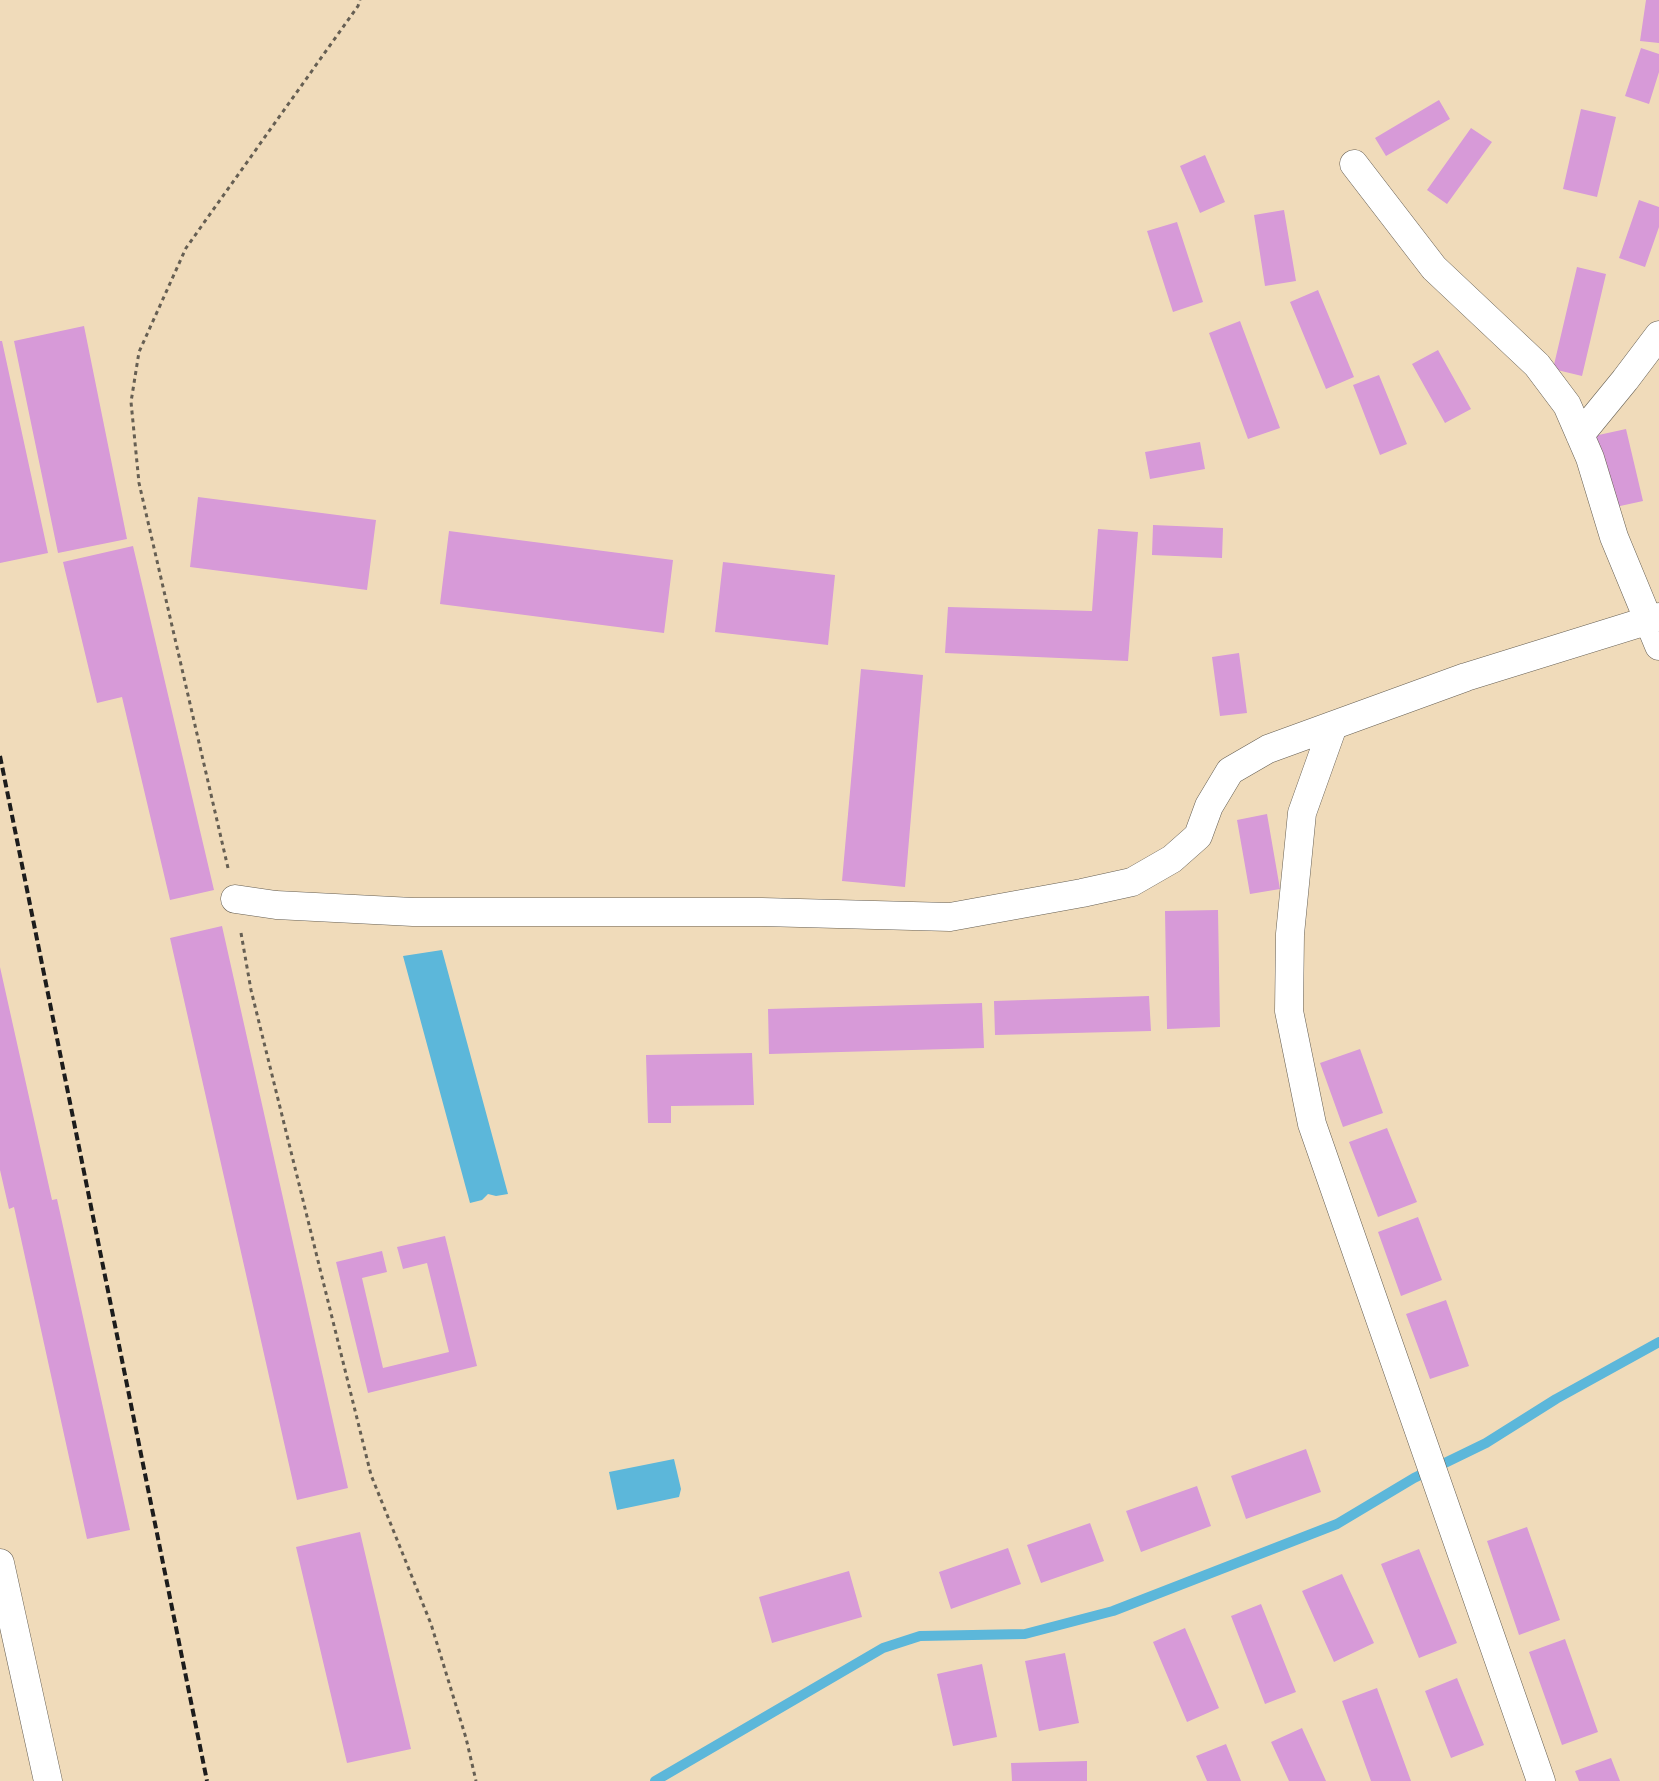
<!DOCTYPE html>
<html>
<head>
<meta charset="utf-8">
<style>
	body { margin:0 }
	canvas { display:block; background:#f0dbba }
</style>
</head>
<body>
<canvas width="1659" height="1781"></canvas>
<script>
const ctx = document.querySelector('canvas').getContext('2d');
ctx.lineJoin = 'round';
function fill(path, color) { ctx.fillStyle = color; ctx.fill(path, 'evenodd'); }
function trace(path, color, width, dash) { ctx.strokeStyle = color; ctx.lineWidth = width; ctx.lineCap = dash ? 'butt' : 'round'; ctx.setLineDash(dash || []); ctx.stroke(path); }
const water = new Path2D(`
	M442,950L508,1194L496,1196L488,1194L482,1200L470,1203L403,956Z
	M674,1459L681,1489L679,1497L617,1510L609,1472Z`);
const stream = new Path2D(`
	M655,1781L883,1648L920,1636L1025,1634L1113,1611L1337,1524L1414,1478L1486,1443L1556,1399L1659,1342`);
const building = new Path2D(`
	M1646,0H1659V43L1640,41Z
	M1641,48L1659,54V72L1649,104L1625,96Z
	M1439,100L1450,119L1386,156L1375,138Z
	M1581,109L1616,117L1597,197L1563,189Z
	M1471,128L1492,142L1447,204L1427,190Z
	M1205,155L1225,202L1200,213L1180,166Z
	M1639,200L1659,207V227L1645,267L1619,258Z
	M1284,210L1296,281L1265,286L1254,215Z
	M1177,222L1203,302L1173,312L1147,231Z
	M1577,267L1606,274L1582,376L1553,369Z
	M1318,290L1354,377L1326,389L1290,302Z
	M1240,321L1280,428L1248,439L1209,333Z
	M84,326L127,539L58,553L14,341Z
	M0,341H2L48,553L0,563Z
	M1438,350L1471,409L1445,423L1412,364Z
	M1379,375L1407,444L1380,455L1353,385Z
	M1626,429L1643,501L1611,508L1594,436Z
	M1200,442L1205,469L1150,479L1145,452Z
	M198,497L376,520L367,590L190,567Z
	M1153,525L1223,528L1222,558L1152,555Z
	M1098,529L1138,532L1128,661L945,653L948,607L1092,611Z
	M449,531L673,560L664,633L440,604Z
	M133,546L214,890L170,900L122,697L97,703L63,562Z
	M723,562L835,575L828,645L715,632Z
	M1239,653L1247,713L1220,716L1212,657Z
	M861,669L923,675L905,887L842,881Z
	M1267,814L1280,889L1250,894L1237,820Z
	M1218,910L1220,1027L1167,1029L1165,911Z
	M222,926L348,1488L297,1500L170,938Z
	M0,967L52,1200L57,1199L130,1530L87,1539L14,1207L9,1209L0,1170Z
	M1149,996L1151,1031L995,1035L994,1001Z
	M982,1003L984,1048L769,1054L768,1009Z
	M1360,1049L1383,1113L1343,1127L1320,1063Z
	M752,1053L754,1105L671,1106V1123H648L646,1055Z
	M1387,1128L1417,1202L1378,1217L1349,1142Z
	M1418,1217L1442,1280L1401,1296L1378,1232Z
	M445,1236L477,1366L368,1393L336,1262L382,1251L387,1272L362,1278L383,1368L449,1352L427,1263L403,1269L397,1247Z
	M1446,1300L1469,1366L1430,1379L1406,1314Z
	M1306,1449L1321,1492L1246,1519L1231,1476Z
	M1197,1486L1211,1526L1141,1552L1126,1511Z
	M1090,1523L1104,1561L1041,1583L1027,1545Z
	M1527,1527L1560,1620L1519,1635L1487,1541Z
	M360,1532L411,1749L347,1763L296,1547Z
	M1008,1548L1021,1584L951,1609L939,1572Z
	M1419,1549L1457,1643L1419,1658L1381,1564Z
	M849,1571L862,1617L772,1643L759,1597Z
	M1342,1574L1374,1643L1334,1662L1302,1591Z
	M1261,1604L1296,1692L1265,1704L1231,1616Z
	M1185,1628L1219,1708L1187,1722L1153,1642Z
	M1565,1639L1598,1732L1562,1745L1529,1652Z
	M1065,1653L1079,1723L1039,1731L1025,1661Z
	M982,1664L997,1737L953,1746L937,1674Z
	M1457,1678L1484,1745L1451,1758L1425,1691Z
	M1377,1688L1411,1781H1371L1342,1701Z
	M1302,1728L1326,1781H1289L1271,1742Z
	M1226,1744L1241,1781H1207L1196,1756Z
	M1611,1758L1620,1781H1579L1575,1771Z
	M1087,1761V1781H1012L1011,1763Z`);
const path = new Path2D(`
	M228,868L139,483L131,402L139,352L186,248L358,6L360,0
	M241,933L251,990L371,1475L431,1624L466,1738L476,1781`);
const minor = new Path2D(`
	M1354,164L1434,268L1537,365L1567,405L1590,458L1614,537L1659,646
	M1580,435L1625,380L1659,335
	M1333,726L1302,813L1290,934L1289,1011L1312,1124L1541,1781
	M235,899L276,905L413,912H762L950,917L1082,893L1132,882L1172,859L1198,836L1209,806L1230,771L1268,749L1466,677L1659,617
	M0,1563L48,1781`);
const rail = new Path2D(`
	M0,756L207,1781`);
fill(water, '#5cb7da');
trace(stream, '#5cb7da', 10);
fill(building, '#d79ad8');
trace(minor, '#665f53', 29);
trace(path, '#665f53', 3, [4, 4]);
trace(minor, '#fff', 28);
trace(rail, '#1c1c1c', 4, [8, 4]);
</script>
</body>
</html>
